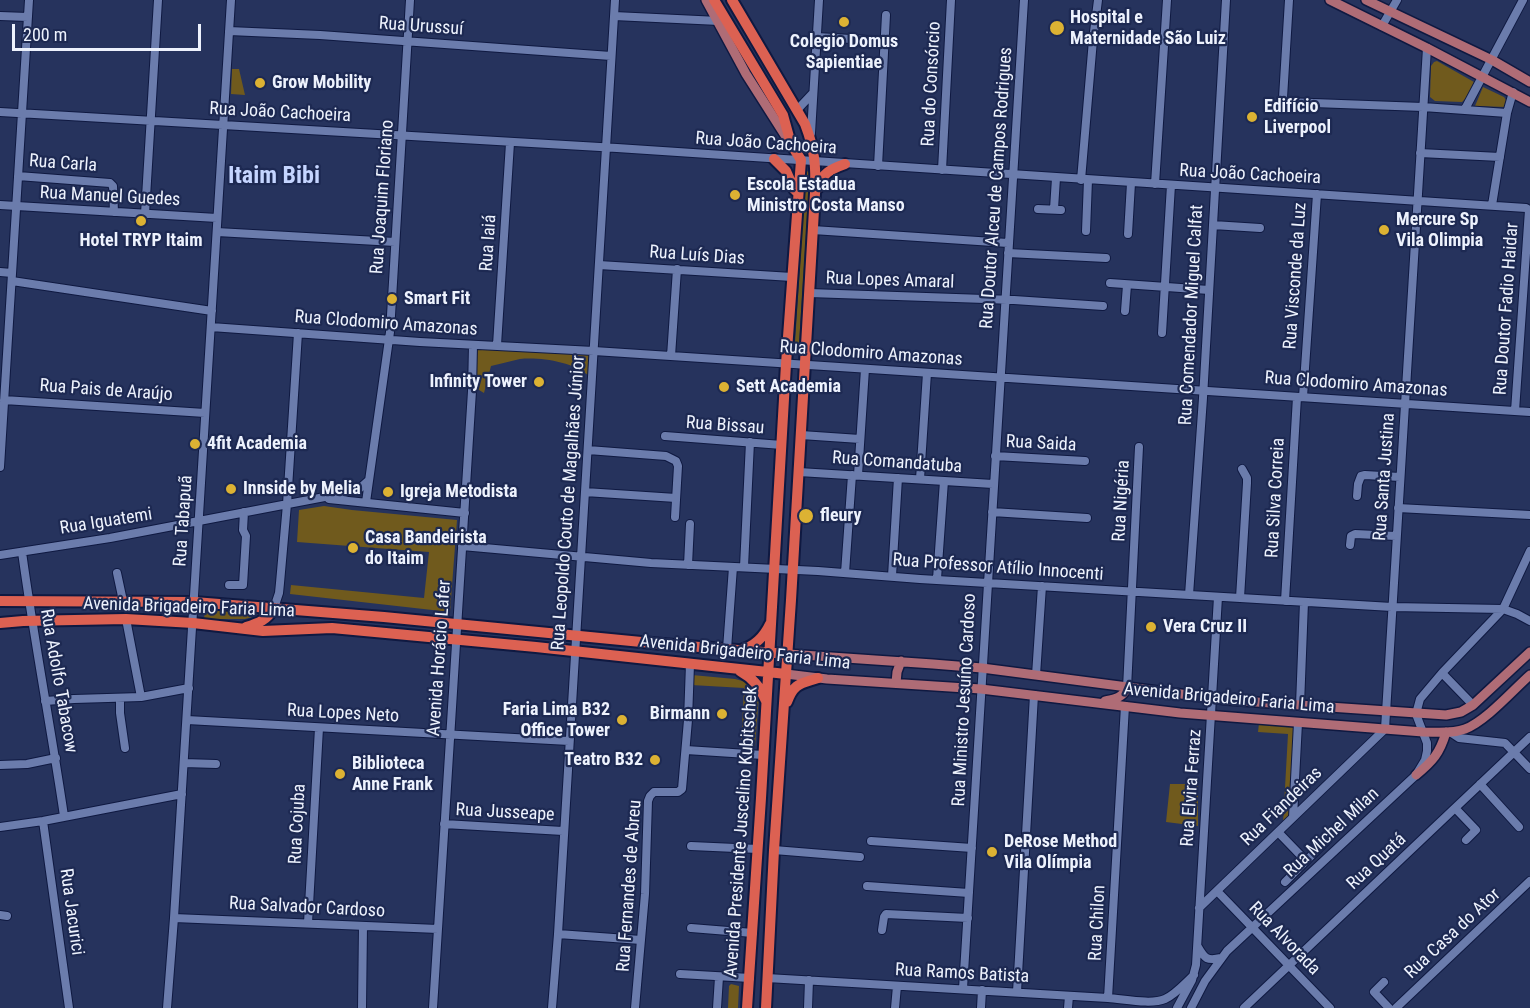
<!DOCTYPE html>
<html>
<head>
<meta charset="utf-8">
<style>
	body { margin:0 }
	#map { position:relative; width:1530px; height:1008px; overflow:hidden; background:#26335d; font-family:"Roboto Condensed",sans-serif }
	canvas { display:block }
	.scale { position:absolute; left:12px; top:24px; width:189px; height:27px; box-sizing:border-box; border:3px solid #edf2fd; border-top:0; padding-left:8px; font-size:18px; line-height:21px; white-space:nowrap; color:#edf2fd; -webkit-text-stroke:4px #1d2952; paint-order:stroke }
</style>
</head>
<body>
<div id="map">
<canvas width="1530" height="1008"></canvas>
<div class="scale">200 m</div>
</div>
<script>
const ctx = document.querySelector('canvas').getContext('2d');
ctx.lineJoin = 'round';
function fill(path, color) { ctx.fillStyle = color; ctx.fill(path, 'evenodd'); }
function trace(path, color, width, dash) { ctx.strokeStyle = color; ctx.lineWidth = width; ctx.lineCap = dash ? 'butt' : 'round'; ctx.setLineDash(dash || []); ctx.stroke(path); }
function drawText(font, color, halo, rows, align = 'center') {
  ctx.font = font + ' "Roboto Condensed",sans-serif'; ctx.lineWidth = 4.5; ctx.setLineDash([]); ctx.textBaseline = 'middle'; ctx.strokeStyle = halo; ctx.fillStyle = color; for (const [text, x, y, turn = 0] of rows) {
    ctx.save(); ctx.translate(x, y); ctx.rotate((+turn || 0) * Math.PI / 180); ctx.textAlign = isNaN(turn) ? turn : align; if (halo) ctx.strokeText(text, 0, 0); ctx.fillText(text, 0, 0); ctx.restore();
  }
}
const green = new Path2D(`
	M1437,61L1474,82L1467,97L1462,102L1435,101L1430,97L1431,66L1434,62Z
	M232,69H239L245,95L231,94Z
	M1483,87L1504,97L1506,100V107L1475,106Z
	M806,171L810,172L799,344L795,343Z
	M477,348L591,354L589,376C573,362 541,357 520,359C510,361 501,364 491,366L484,393L474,387Z
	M324,506L352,510L457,520L450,612L290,594L291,585L424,598L429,552L297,542L299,510Z
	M205,609L258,610L256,616L245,619H204Z
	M692,675L735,679C746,681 752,686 759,695L755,746L741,745L744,688L691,685Z
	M1259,723L1295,725L1291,815L1283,823L1288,734L1258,732Z
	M1170,784H1198V826L1166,822Z
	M731,984L739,986L738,1008H728L729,986Z`);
const minor = new Path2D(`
	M1289,0L1283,98L1286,102L1423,107L1507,113
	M0,16L28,17
	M614,16L719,21
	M1382,26L1397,0
	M229,31L320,35L611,56
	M817,37L885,41
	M1465,109L1523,0
	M797,110L813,93
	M0,112L617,148L1526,208L1529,210L1515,411
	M811,133L819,0
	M1420,153L1500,157
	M878,166L886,15
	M942,170L951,0
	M18,176L110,183L113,186L114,212
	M1081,180L1093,40L1098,0
	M1155,184L1167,0
	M0,205L217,218
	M1492,205L1507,113L1513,92
	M1038,209L1061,210
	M1054,209L1056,178
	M145,214L158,0
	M1213,225L1260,228
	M813,230L1008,243
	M1086,231L1088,180
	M217,232L395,242
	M1128,234L1131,183
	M1008,253L1106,258
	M599,265L792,277
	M0,272L12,273
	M12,281L212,311
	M1110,283L1209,290
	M809,293L1014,300L1103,306
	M1125,311L1127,285
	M211,327L420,342L594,351L1530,412
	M1162,333L1171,185
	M497,345L510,143
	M671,356L677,269
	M1303,397L1317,194
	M4,400L205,413
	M801,435L860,439
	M665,436L782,445
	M588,450L666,456L676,461L678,466L675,517
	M995,456L1085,461
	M0,467L29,0
	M799,472L993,484
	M858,475L865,369
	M920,479L927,373
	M585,492L676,498
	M1357,496L1358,484L1361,476L1365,475L1400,477
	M329,499L465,513
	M366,502L390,332L410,0
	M1398,508L1530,515
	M992,512L1087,518
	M1350,545L1351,536L1355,534L1396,536
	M462,546L651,563L818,571L920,579L1392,607L1503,609L1517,614L1530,621
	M22,552C34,640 51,728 64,816
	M0,555L110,538L335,495L359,489L368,481
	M688,565L690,524
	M744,567L750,442
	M117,573L123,601
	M845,573L852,475
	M892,576L898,478
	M937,579L944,481
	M229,585H243L246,536L243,530L244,512
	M1189,595L1203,398L1226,0
	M1240,598L1247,483V478L1242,469
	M1285,601L1297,397
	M274,608L279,593L280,583L287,504L298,333
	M126,619L141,697
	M727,649L733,567
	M1442,673L1473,705
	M1036,675L1042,586
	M1127,688L1139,447
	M120,698V713L125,748
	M45,701L74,699L141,697L189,688
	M1300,705L1304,602
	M187,720L569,741
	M1450,732L1459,738L1505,743L1530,769
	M686,750L763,755
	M184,763L216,764
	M0,765L27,764L56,758
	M1480,784L1519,827
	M1455,808L1476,830L1466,840
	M1293,817L1298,723
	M43,821L69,1008
	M444,824L563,831
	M0,827L43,821L182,794
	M1278,832L1306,861
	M871,841L972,848
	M691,846L758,849
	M774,850L860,857
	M1285,882L1326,841
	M867,886L969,893
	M1217,891L1330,1008
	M1199,908L1385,729L1427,48
	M0,915L7,916
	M174,918L438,929
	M308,923L319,728
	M691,928L753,933
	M882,930L884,917L886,914L968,918
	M558,934L641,940
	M1198,947C1205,959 1207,961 1221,958
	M680,974L750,978
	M767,978L1108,998C1124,999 1151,1005 1165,999C1176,994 1185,983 1194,975
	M1384,982L1374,992L1389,1008
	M963,989L1024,0
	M1017,992L1034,695
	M1108,998L1125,706
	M167,1008L174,918L231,0
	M362,1008L363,926
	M433,1008L472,391L473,345
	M552,1008L558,934L615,0
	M635,1008L645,894L648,801L650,796L654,792H678L682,789L688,720L690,664
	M717,1008L719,977
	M808,1008L809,980
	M895,1008L897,986
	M981,1008L982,990
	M1068,1008L1069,996
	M1177,1008L1192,980L1196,965L1218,597
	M1191,1008L1205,981L1227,951L1416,775L1425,760L1427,751V743L1416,714L1420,699L1442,673L1503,609L1530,551
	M1244,1008L1530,737
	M1396,1008L1530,881`);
const major = new Path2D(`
	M706,0L746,74L788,140
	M1330,0L1427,48L1530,102
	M1366,0L1492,60L1530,82
	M788,654L933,664L982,668L1227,700L1446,715L1461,712L1473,705L1530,652
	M786,674L827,679L981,689L1180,713L1423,732C1437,732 1452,734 1465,729C1486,721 1513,690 1530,675
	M896,683L897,672L901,661
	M1105,701C1115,699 1122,698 1127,688
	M1416,775C1433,761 1440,753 1446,732`);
const highway = new Path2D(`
	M714,0L783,115L791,144L801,160L786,364L761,798L747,1008
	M732,0L805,124C815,150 816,166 815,193L791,600L774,850L766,1008
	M774,159L786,171L794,189L798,193
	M818,188C822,173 831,169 845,164
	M0,601L194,602L384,617L662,644L788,654
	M0,623L23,621L126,619L193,623L263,631L332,628L536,647L786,674
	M246,627C259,623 267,620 274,608
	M741,650C755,646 764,637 770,624
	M740,671C753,678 761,688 766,701
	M787,702C794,683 800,684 818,678`);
const markers = [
	[844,22,6,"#dcb233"],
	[1057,28,8,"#dcb233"],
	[260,83,6,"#dcb233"],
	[1252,117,6,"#dcb233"],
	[735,195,6,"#dcb233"],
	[141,221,6,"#dcb233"],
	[1384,230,6,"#dcb233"],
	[392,299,6,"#dcb233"],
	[539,382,6,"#dcb233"],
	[724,387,6,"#dcb233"],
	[195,444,6,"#dcb233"],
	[231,489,6,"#dcb233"],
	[388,492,6,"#dcb233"],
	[806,516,8,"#dcb233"],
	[353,548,6,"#dcb233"],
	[1151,627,6,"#dcb233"],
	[722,714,6,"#dcb233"],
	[622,720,6,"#dcb233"],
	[655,760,6,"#dcb233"],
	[340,774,6,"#dcb233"],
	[992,852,6,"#dcb233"]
];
const poiNames = [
	["Hospital e",1070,18],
	["Maternidade São Luiz",1070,39],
	["Colegio Domus",844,42,"center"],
	["Sapientiae",844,63,"center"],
	["Grow Mobility",272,83],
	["Edifício",1264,107],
	["Liverpool",1264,128],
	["Escola Estadua",747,185],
	["Ministro Costa Manso",747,206],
	["Mercure Sp",1396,220],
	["Vila Olimpia",1396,241],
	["Hotel TRYP Itaim",141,241,"center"],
	["Smart Fit",404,299],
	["Infinity Tower",527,382,"right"],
	["Sett Academia",736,387],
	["4fit Academia",207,444],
	["Innside by Melia",243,489],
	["Igreja Metodista",400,492],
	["fleury",820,516],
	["Casa Bandeirista",365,538],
	["do Itaim",365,559],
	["Vera Cruz II",1163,627],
	["Faria Lima B32",610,710,"right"],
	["Office Tower",610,731,"right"],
	["Birmann",710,714,"right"],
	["Teatro B32",643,760,"right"],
	["Biblioteca",352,764],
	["Anne Frank",352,785],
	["DeRose Method",1004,842],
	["Vila Olímpia",1004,863]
];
const streetNames = [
	["Rua Urussuí",421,27,4],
	["Rua do Consórcio",932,84,-87],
	["Rua João Cachoeira",280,113,3],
	["Rua João Cachoeira",766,144,4],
	["Rua Carla",63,164,4],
	["Rua João Cachoeira",1250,175,3],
	["Rua Doutor Alceu de Campos Rodrigues",997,188,-86],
	["Rua Manuel Guedes",110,197,3],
	["Rua Joaquim Floriano",383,197,-86],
	["Rua Iaiá",489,243,-86],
	["Rua Luís Dias",697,256,4],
	["Rua Visconde da Luz",1296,276,-86],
	["Rua Lopes Amaral",890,281,2],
	["Rua Doutor Fadio Haidar",1507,309,-86],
	["Rua Comendador Miguel Calfat",1192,315,-87],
	["Rua Clodomiro Amazonas",386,324,4],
	["Rua Clodomiro Amazonas",871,354,4],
	["Rua Clodomiro Amazonas",1356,385,4],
	["Rua Pais de Araújo",106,391,4],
	["Rua Bissau",725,426,4],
	["Rua Saida",1041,444,3],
	["Rua Comandatuba",897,463,4],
	["Rua Santa Justina",1385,477,-86],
	["Rua Silva Correia",1276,498,-87],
	["Rua Nigéria",1122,501,-87],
	["Rua Leopoldo Couto de Magalhães Júnior",569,503,-86],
	["Rua Tabapuã",184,521,-86],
	["Rua Iguatemi",106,522,-9],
	["Rua Professor Atílio Innocenti",998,568,4],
	["Avenida Brigadeiro Faria Lima",189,608,2],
	["Avenida Brigadeiro Faria Lima",745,653,6],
	["Avenida Horácio Lafer",440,658,-86],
	["Rua Adolfo Tabacow",58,681,80],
	["Avenida Brigadeiro Faria Lima",1229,699,5],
	["Rua Ministro Jesuíno Cardoso",965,700,-87],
	["Rua Lopes Neto",343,714,3],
	["Rua Elvira Ferraz",1192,788,-86],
	["Rua Fiandeiras",1282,807,-44],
	["Rua Jusseape",505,813,3],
	["Rua Cojuba",298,824,-87],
	["Avenida Presidente Juscelino Kubitschek",742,832,-86],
	["Rua Michel Milan",1332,833,-43],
	["Rua Quatá",1377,862,-43],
	["Rua Fernandes de Abreu",630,886,-86],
	["Rua Salvador Cardoso",307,908,3],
	["Rua Jacurici",71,912,82],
	["Rua Chilon",1098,923,-87],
	["Rua Casa do Ator",1453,934,-43],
	["Rua Alvorada",1284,939,46],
	["Rua Ramos Batista",962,974,3]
];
const districtNames = [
	["Itaim Bibi",274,177]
];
fill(green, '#705a1d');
trace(minor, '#0f1941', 10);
trace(major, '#0f1941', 12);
trace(highway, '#0f1941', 14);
trace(minor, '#6b7cac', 8);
trace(major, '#af6c76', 9);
trace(highway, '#dc6152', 10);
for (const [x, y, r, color] of markers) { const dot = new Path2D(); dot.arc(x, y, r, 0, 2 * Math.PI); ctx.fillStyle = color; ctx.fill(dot); trace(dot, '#1d2952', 2); }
drawText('bold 18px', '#edf2fd', '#1d2952', poiNames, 'left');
drawText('18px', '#edf2fd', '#1d2952', streetNames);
drawText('bold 24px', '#c5d5ff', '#1d2952', districtNames);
</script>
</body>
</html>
